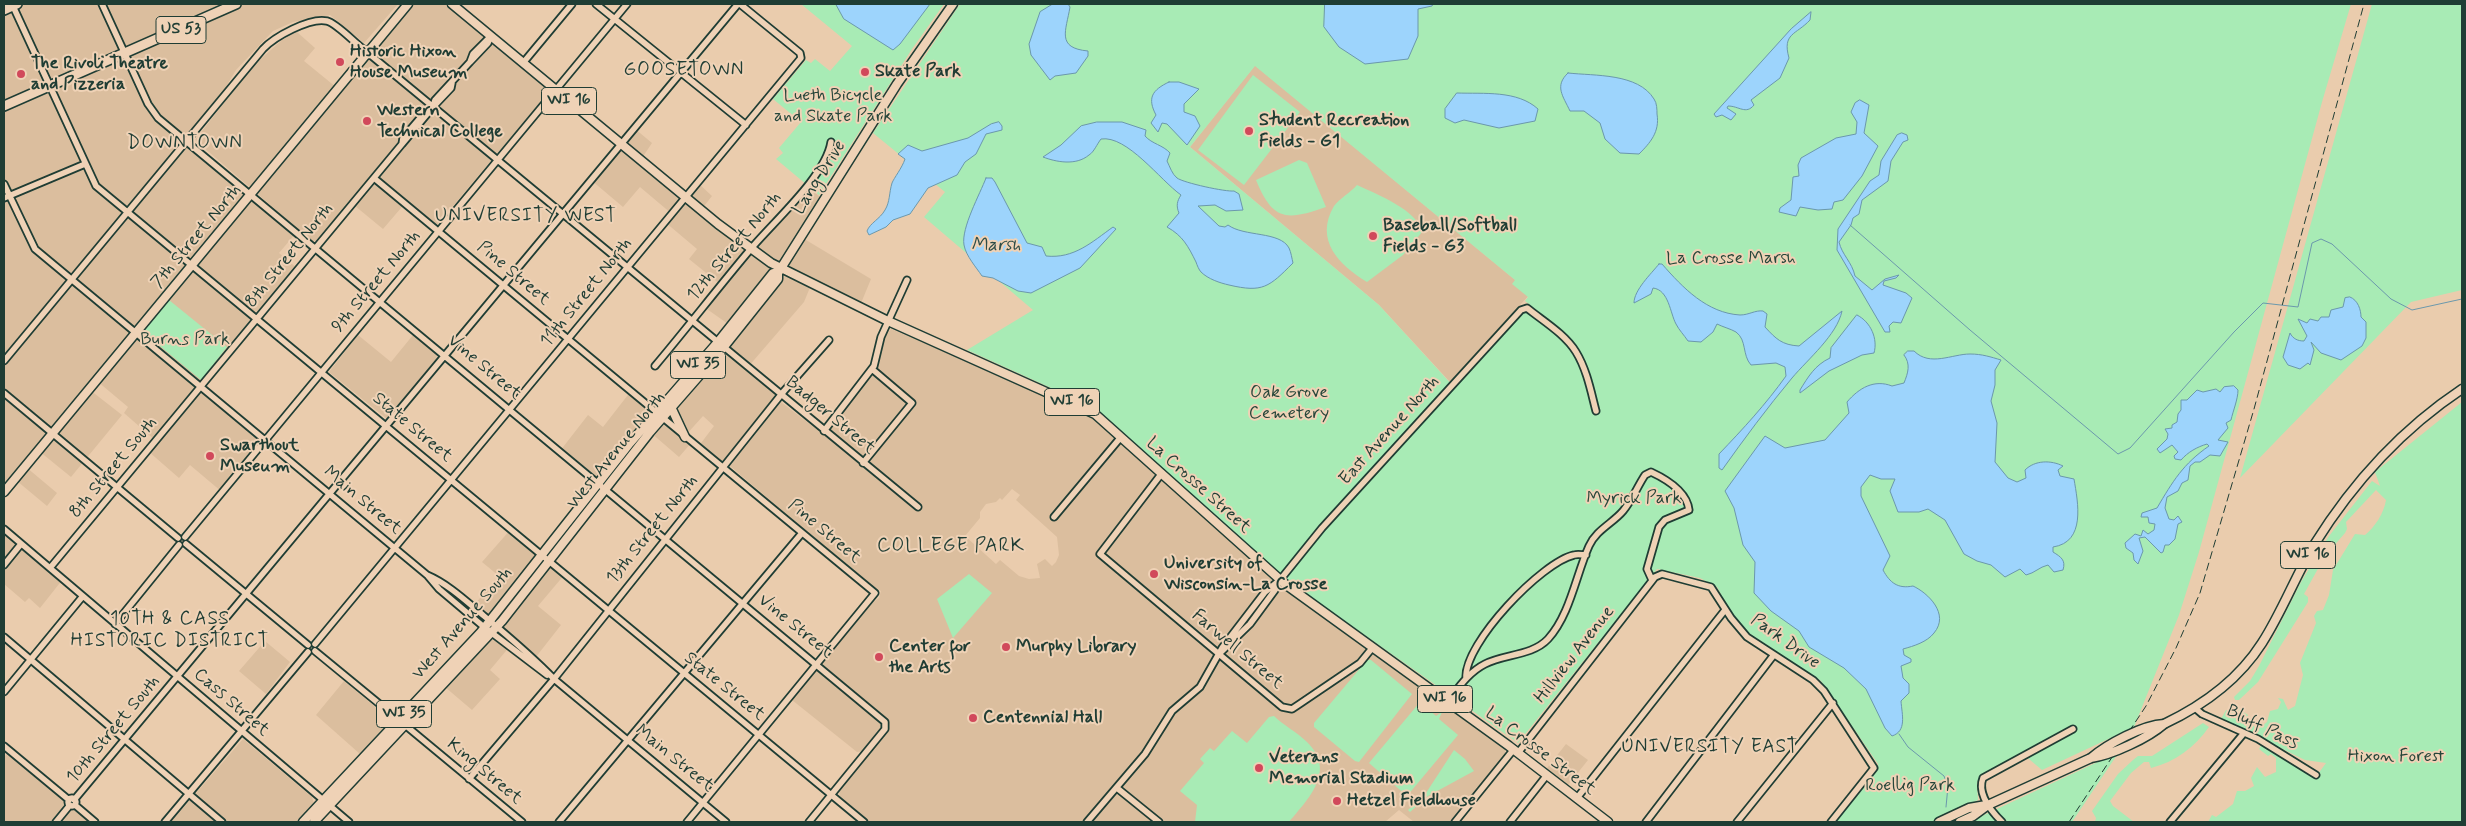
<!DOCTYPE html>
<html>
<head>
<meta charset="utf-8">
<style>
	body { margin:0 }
	#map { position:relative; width:2466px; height:826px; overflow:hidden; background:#eaccad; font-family:Mynerve,sans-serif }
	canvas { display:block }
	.frame { position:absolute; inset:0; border:5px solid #1f3d34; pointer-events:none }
</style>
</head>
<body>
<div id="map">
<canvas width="2466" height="826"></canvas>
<div class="frame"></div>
</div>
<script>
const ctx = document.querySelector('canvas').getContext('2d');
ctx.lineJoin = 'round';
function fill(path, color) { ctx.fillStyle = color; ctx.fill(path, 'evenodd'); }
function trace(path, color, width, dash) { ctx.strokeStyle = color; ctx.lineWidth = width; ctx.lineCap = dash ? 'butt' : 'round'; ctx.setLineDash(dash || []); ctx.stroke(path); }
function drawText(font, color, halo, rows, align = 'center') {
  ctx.font = font + ' Mynerve,sans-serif'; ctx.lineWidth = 4; ctx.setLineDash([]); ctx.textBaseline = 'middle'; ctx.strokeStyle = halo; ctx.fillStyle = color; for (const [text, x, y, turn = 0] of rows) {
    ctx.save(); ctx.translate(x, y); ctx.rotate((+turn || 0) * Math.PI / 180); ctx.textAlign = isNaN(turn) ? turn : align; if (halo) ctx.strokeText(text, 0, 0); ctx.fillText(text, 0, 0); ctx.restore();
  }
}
const built = new Path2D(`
	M4,4H398L364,43L330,15L293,22L273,31L236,70L212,110L186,141L296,233L279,253L298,269L201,386L265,440L222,492L190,465L179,478L148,451L156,441L124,413L128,407L97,381L90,390L122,415L71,477L39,451L26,467L57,493L47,506L11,476L4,485Z
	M413,4H452L457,8L454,13L546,88L548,93L437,225L407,201L383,229L349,201L316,241H312L195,140L254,65L282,40L297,32L315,48L304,61L342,92Z
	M1255,65L1531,293L1450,382L1379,305L1190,147Z
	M634,128L652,143L640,161L686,198L698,183L712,196L701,210L750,249L809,188L824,200L801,237L871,279L859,308L811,285L804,302L748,367L781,395L723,467L698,447L714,426L703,416L685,436L692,442L679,457L650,432L706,367L746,313L731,326L704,307L721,285L689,259L697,249L665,222L672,214L640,187L623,207L591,180Z
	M891,329L1087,413L1287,591L1505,748V755L1452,822H1414L1399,810L1385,822H870L840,797L839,791L873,750L857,752L792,700L872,603L879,598L881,591L870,585L730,466L781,402L824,435L878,366L881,347L886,334ZM1012,489L1020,495L1016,500L1057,537L1059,555L1056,562L1052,566L1045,559L1037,564L1040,578L1029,579L1019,576L1000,560L996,564L965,536L980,518V512L986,504L996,502L1000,498L1002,500Z
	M358,335L391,362L413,335L437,355L436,360L387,419L329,372Z
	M631,391L656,412L599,484L560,451L588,415L603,427Z
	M4,529L63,579L40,608L29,598L25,602L4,584Z
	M511,529L565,574L538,606L561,625L532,662L511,645L490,670L500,679L472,710L445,687L501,626L474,605L499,576L482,562Z
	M265,641L290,662L266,694L239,671Z
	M344,681L391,720L360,754L316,715Z
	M243,739L312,797L314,804L306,815L299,822H171Z
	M1566,744L1588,760L1565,789L1544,772Z
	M8,753L89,822H4V757Z`);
const green = new Path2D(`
	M801,4H944L912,49L819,195L776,159L783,153L779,148L801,122L773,99L806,60L811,63L815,59L830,71L852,46Z
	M960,4H2351L2322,102L2199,552L2179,615L2134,727L2042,770L2023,754L1981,775L1977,783L1978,800L1932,822H1835L1877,771L1878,764L1821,681L1747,632L1736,622L1717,587L1700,578L1657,569L1518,743L1285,579L1093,407L967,350L1033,310L924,217L945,192L873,133ZM1255,66L1515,280L1512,284L1528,297L1525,301L1530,305L1454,387L1379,305L1190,147Z
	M2372,4H2462V290L2411,302L2240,478Z
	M1253,75L1300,112L1244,185L1198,150Z
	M1299,160L1307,163L1326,207C1286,221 1273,221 1256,180Z
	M1357,185C1376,194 1418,210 1422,232L1403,255L1367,282C1339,265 1314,240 1334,206C1339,199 1351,192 1357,185Z
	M169,300L227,347L201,380L143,332Z
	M2462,402V822H2208L2212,815L2216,817L2233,804L2237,791H2245L2254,786L2251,778L2257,767L2265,777L2276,772V758L2271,754L2268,756L2259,749L2262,744L2315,778L2326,763L2305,760L2221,719L2226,710L2232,711L2236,707L2248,715L2245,720L2258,729L2267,722L2270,711L2278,709L2281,702L2278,698L2283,699L2288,710L2295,706L2303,675L2300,663L2316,623L2314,616L2317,611L2323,610L2329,595L2333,570L2355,534L2365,535C2375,527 2384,513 2386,500L2376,490L2346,522L2347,529L2345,533L2325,556L2304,594L2308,597V602L2258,682L2239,700H2235L2234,697L2250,681L2259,666L2301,582L2329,536L2372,481L2380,486L2375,472Z
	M969,574L992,593L953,638L937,599Z
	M1367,660H1371L1412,694L1359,762L1355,761L1314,727V723Z
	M1420,702L1436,716L1442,712L1439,719L1458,735L1407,796L1369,763Z
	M1274,716C1283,725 1297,732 1307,742C1337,771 1308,799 1289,822H1195L1197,805L1180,791L1204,763L1200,759L1210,748L1214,751L1232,731L1247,743L1269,717Z
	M2203,723L2209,727C2195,747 2175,762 2151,768L2149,762H2144L2131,773L2110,801L2113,806L2134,822H2095L2096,818L2092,811L2118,774L2133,760L2138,756H2152Z
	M1454,750L1465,759L1474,771L1428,796L1410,812L1408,810L1426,793Z
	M2119,752L2072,822H1969Z`);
const water = new Path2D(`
	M836,4H930L900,44L893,50L844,19Z
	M1053,4H1068L1070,7C1066,31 1056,48 1088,51V56L1076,73L1055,76L1050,80L1031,55L1029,44L1040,12Z
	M1325,4H1433L1432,6L1418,9V36L1408,59L1365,64L1339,47L1324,27Z
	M1811,12L1810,20C1796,35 1782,33 1789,58L1780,78L1751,100L1754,105C1746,115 1739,106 1728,106L1727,108L1736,114L1731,120L1722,115L1716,117L1714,114L1791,29Z
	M1568,73C1595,76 1638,73 1654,99C1657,103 1657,110 1657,114C1660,132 1650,143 1639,154L1620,153L1605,139L1600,123L1584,111H1570C1563,96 1554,86 1568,73Z
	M1169,82H1179L1199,89L1184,104V112L1195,116L1200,126L1187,145L1167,124L1162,123L1158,132L1151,123L1156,115C1147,98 1152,90 1169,82Z
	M1457,93C1484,94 1517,90 1538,109L1535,121L1499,128L1464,120L1455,123L1445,118V109Z
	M1860,100L1869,105L1864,133L1878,146L1862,176L1843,200L1834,202L1832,209L1818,210L1800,207L1796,216L1779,212L1780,208L1791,200L1793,177L1799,176L1798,165L1801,158L1836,138L1856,134L1857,122L1851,112L1855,103Z
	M999,122L1002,126V130L986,134L976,154L965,162L957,175L928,188L910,214L893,220L886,227L869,235L867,231C870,223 880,219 885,210C890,202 889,193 892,183C894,178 902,168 905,159L898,154L908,145L922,151L968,138L991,124Z
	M1097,122H1122L1146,130L1145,136C1152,144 1163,145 1170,153L1167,161C1170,167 1172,174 1177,178C1184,183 1226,192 1234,191L1239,194L1243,210L1226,211L1215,205L1198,206L1219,226L1225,227L1228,225C1244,237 1280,231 1289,248C1291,252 1292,259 1293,263C1269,287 1263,293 1229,285C1220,283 1208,279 1201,272C1199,270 1197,265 1196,262C1188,246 1183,236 1167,227L1179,213C1176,206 1177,201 1181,195C1160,180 1127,135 1101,139C1097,144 1094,152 1089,155C1076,166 1056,162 1043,157L1061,145L1081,126Z
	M1902,133L1907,135L1908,140L1903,142L1891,161L1888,181L1862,200L1859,214L1853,218L1851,225L1839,242C1842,255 1852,262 1855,276L1872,290L1885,279L1899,275L1896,278L1884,281L1883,285L1906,293L1912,298L1901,323L1893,322L1889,326L1890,332H1885L1837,250L1838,229L1870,181L1879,175L1881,161L1897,135Z
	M986,178H992L995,182L1027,243L1042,247L1046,256C1074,259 1092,242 1113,227L1116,229L1080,268L1031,293L1018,291L993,278L982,276C976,267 966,256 964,245C961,228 980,194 986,178Z
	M1659,264H1662C1683,288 1707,313 1740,315C1749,315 1755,310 1763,311L1767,314L1765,327C1776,339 1782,345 1799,346L1842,311C1837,335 1808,359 1792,378C1767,408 1744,439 1722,470L1719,468V454C1743,429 1766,404 1786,376L1785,367L1776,363L1751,365C1742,355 1747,340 1736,332C1731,329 1723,327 1717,324L1713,332L1701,342L1688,341C1684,335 1679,330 1676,324C1670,313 1669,290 1653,288L1651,294L1634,303C1634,290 1651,274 1659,264Z
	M2350,297C2358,300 2361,310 2361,317L2366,322V338L2362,346L2341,360L2321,353L2311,342L2314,350L2310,365L2308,363L2300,369L2288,365L2283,357L2290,333C2293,339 2298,341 2304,341L2307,336L2298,319L2307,323L2310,319L2318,321L2321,317H2329L2331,310L2343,307L2345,298Z
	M1857,315C1871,322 1878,339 1874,353L1862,355L1829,371L1800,393V390C1808,377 1815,365 1830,358L1831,348Z
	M1908,351H1914C1930,367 1952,354 1970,354C1982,354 1991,357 2001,360L1995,370V385L1991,401L1997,423L1995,462L2008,478L2017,482L2026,478L2025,470C2035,460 2051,460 2063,466L2058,470L2060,476L2074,479C2078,503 2086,542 2053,547V552C2061,557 2066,560 2063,570L2054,572L2048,565C2039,567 2035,573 2026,575L2020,569L2005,577L1991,565L1977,561L1964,554L1945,520L1928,509L1919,512H1898L1890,491L1895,479H1881L1870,475L1861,487V496L1890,556L1883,570C1890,583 1898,589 1913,586C1928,593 1950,614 1934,633C1927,642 1914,646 1903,649L1904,655L1911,659V662L1901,666L1903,678L1909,684V693L1901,701C1902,715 1907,731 1892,736L1885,728L1866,689L1844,668L1809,647L1799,631L1771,611L1754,593L1755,562L1743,545L1734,508L1725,491L1765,436L1785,448L1825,440L1849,413L1847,402C1859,388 1874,379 1892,386L1904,383C1908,373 1911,364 1904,355Z
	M2234,386L2238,390C2238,399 2233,411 2231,420L2226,423L2228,428L2218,440L2228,442L2220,456L2210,455L2200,462H2195L2190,466L2188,480L2182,483L2178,491L2167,497L2165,508L2169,519L2174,520L2178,516L2182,522L2178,524L2175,539L2169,545H2165L2163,552L2161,553L2145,537L2139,538L2143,551L2138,564L2134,560L2133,553L2126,548L2125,543L2135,534L2141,536L2143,530L2148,534L2154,530L2155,524L2149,523L2148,517H2141L2142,513L2157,508C2173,481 2183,464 2209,446L2207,444C2197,447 2188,452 2181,460L2175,459L2174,456L2178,452L2172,445L2160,453L2157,449L2167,439L2168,434L2165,429L2172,428V425L2177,422L2178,414L2181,410V400H2187L2197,390L2203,392L2216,389L2220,392L2224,387Z`);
const stream = new Path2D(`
	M1850,225L1970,330L2118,454L2130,448L2234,332L2263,303L2298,307L2312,243L2321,239L2332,244L2391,299L2412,310L2462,299
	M1899,734L1908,747L1944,776L1948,786L1946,807`);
const minor = new Path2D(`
	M12,4L96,186L864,822
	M102,4L148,104L158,118L885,722V729L809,822
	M596,4L746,125
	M491,36L488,43L470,62L473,54Z
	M523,63L572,4
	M452,83L451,88L433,107L435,100L470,62
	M433,107L402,144L403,138L427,110Z
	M374,178L656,412
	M4,184L35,249L427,575C448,584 466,601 484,616C508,636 532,656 554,679L726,822
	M4,198L85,164
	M724,347L918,507
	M4,361L263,49C274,37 310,17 327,21C336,23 354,42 362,48L718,342
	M655,366C687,328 717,289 749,251C772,223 826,176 831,142
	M4,393L178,538
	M662,417L875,593L687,822
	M824,431L874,366L881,337L907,280
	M863,463L912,403L872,369
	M1162,473L1100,554L1282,707L1292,709L1301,703L1360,663L1373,647
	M1054,517L1121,437
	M4,529L349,822
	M185,537L627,4
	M186,544L308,645
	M4,565L21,544
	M50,568L402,144
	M428,576L439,589L484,627L547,675
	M115,624L179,545
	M4,637L222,822
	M315,644L801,58L800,53L740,4
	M315,651L399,720
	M1219,654L1250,624L1275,590L1280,580L1322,528L1521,310L1527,308C1543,321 1565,334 1576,352C1587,370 1591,392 1596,411
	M1466,678C1464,643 1542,562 1574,555C1578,554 1582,555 1586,555
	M4,692L83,596
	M1448,701C1459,687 1469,672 1485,664C1504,654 1532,656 1548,639C1570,615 1576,575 1589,546C1596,530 1613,523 1623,511C1633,499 1637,487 1645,475L1651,472C1666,479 1687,492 1689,510L1665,520L1659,527L1647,569L1652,580
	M2195,708L2202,714L2258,739L2316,775
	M405,725L522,822
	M4,746L69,800
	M1518,753L1655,577L1662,574L1711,587L1731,618L1747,637L1813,680L1824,691L1874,768L1831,822
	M469,779L554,679L784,391L829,340
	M1117,788L1159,822
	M1577,798L1725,610
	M68 802a4 4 0 1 1 8 0a4 4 0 1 1-8 0Z
	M74,800L738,4
	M75,805L95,822
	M56,822L70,805
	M165,822L308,652
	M559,822L802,533
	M1087,822L1145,754L1172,711L1200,687L1222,648L1265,592L1280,580
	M1455,822L1514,749
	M1510,822L1547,775
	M1646,822L1773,656
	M1737,822L1833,703
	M2002,822C1991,811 1977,793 1983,778L2073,729
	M2170,822L2244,733`);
const major = new Path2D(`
	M452,4L718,224L771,263L888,321L1095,414L1285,584L1509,746L1608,822
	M671,407L685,437
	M4,492L408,4
	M2164,724C2202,706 2239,679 2262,643C2282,612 2295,577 2314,545C2352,484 2402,429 2462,389
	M303,822L481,632L630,443L718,342L773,273H778
	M314,822L502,621L650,432L719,353L778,279V273L897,84L953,4
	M1939,822L1969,808L1986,805
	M1960,822L1973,816L1988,805L2091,758`);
const highway = new Path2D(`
	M4,10L17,4
	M4,106L236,4`);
const rail = new Path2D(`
	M2069,822L2146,706L2176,648L2200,593L2254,409L2364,4`);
const majorBridge = new Path2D(`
	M2091,758C2112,755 2148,738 2164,724
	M2091,758C2107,744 2143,725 2164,724`);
const markers = [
	[340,62,5,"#d1495b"],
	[865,72,5,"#d1495b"],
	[21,74,5,"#d1495b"],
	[367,121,5,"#d1495b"],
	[1249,131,5,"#d1495b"],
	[1373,236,5,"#d1495b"],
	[210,456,5,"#d1495b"],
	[1154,574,5,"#d1495b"],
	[1006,647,5,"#d1495b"],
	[879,657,5,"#d1495b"],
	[973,718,5,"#d1495b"],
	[1259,768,5,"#d1495b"],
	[1337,801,5,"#d1495b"]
];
const shields = [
	[181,30,50],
	[569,101,55],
	[698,365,55],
	[1072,402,55],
	[2308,555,55],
	[1445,699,55],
	[404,714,55]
];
const shieldNames = [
	["US 53",181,30],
	["WI 16",569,101],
	["WI 35",698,365],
	["WI 16",1072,402],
	["WI 16",2308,555],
	["WI 16",1445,699],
	["WI 35",404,714]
];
const poiNames = [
	["Historic Hixon",350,52],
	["House Museum",350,73],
	["The Rivoli Theatre",31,64],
	["and Pizzeria",31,85],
	["Skate Park",875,72],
	["Western",377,111],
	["Technical College",377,132],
	["Student Recreation",1259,121],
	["Fields - G1",1259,142],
	["Baseball/Softball",1383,226],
	["Fields - G3",1383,247],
	["Swarthout",220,446],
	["Museum",220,467],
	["University of",1164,564],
	["Wisconsin-La Crosse",1164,585],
	["Center for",889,647],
	["the Arts",889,668],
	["Murphy Library",1016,647],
	["Centennial Hall",983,718],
	["Veterans",1269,758],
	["Memorial Stadium",1269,779],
	["Hetzel Fieldhouse",1347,801]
];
const parkNames = [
	["Lueth Bicycle",833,96],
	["and Skate Park",833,117],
	["La Crosse Marsh",1731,259],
	["Burns Park",185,340],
	["Oak Grove",1289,393],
	["Cemetery",1289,414],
	["Myrick Park",1634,499],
	["Hixon Forest",2396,757],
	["Roellig Park",1910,786]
];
const streetNames = [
	["Lang Drive",820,178,-58],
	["7th Street North",197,237,-50],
	["12th Street North",735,247,-50],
	["8th Street North",290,256,-51],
	["Pine Street",513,274,40],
	["9th Street North",377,282,-50],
	["11th Street North",587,293,-51],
	["Vine Street",484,368,40],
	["Badger Street",830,416,40],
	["State Street",412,428,40],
	["East Avenue North",1390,431,-48],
	["West Avenue North",617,451,-51],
	["8th Street South",114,468,-50],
	["La Crosse Street",1198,486,42],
	["Main Street",362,501,40],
	["13th Street North",653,530,-51],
	["Pine Street",824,532,40],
	["West Avenue South",463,624,-49],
	["Vine Street",795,627,39],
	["Park Drive",1785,642,36],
	["Farwell Street",1237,650,40],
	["Hillview Avenue",1575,655,-52],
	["State Street",724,687,39],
	["Cass Street",231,703,41],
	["Bluff Pass",2262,728,27],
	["10th Street South",114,730,-50],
	["La Crosse Street",1540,752,37],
	["Main Street",674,759,39],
	["King Street",484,772,40]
];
const neighbourhoodNames = [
	["GOOSETOWN",684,71],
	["DOWNTOWN",185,144],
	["UNIVERSITY WEST",526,217],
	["COLLEGE PARK",951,547],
	["10TH & CASS",170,620],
	["HISTORIC DISTRICT",170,642],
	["UNIVERSITY EAST",1710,748]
];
const waterNames = [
	["Marsh",996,246]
];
fill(built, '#dbbe9e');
fill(green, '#a8ebb5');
fill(water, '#9dd4fc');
trace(water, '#6b98ac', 1);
trace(stream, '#6b98ac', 1);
trace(minor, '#1f3d34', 9);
trace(major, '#1f3d34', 11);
trace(highway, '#1f3d34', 12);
trace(minor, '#efd2b6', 5.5);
trace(major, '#efd2b6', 8);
trace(highway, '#efd2b6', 9);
trace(rail, '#1f3d34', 1, [8, 4]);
trace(majorBridge, '#1f3d34', 11, []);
trace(majorBridge, '#efd2b6', 8);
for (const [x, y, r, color] of markers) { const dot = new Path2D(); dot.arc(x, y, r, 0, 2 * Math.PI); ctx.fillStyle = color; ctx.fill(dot); trace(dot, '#efd2b6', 2); }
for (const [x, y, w] of shields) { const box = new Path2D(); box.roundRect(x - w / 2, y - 13.5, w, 27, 4); ctx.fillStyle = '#efd2b6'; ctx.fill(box); trace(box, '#1f3d34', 1); }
drawText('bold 16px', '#1f3d34', null, shieldNames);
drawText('bold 18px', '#1f3d34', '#efd2b6', poiNames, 'left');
drawText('18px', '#26463a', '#efd2b6', parkNames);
drawText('18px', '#1f3d34', '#efd2b6', streetNames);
ctx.letterSpacing = '1px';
drawText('19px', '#1f3d34', '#efd2b6', neighbourhoodNames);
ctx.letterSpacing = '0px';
drawText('italic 19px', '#2c4c48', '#efd2b6', waterNames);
</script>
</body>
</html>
